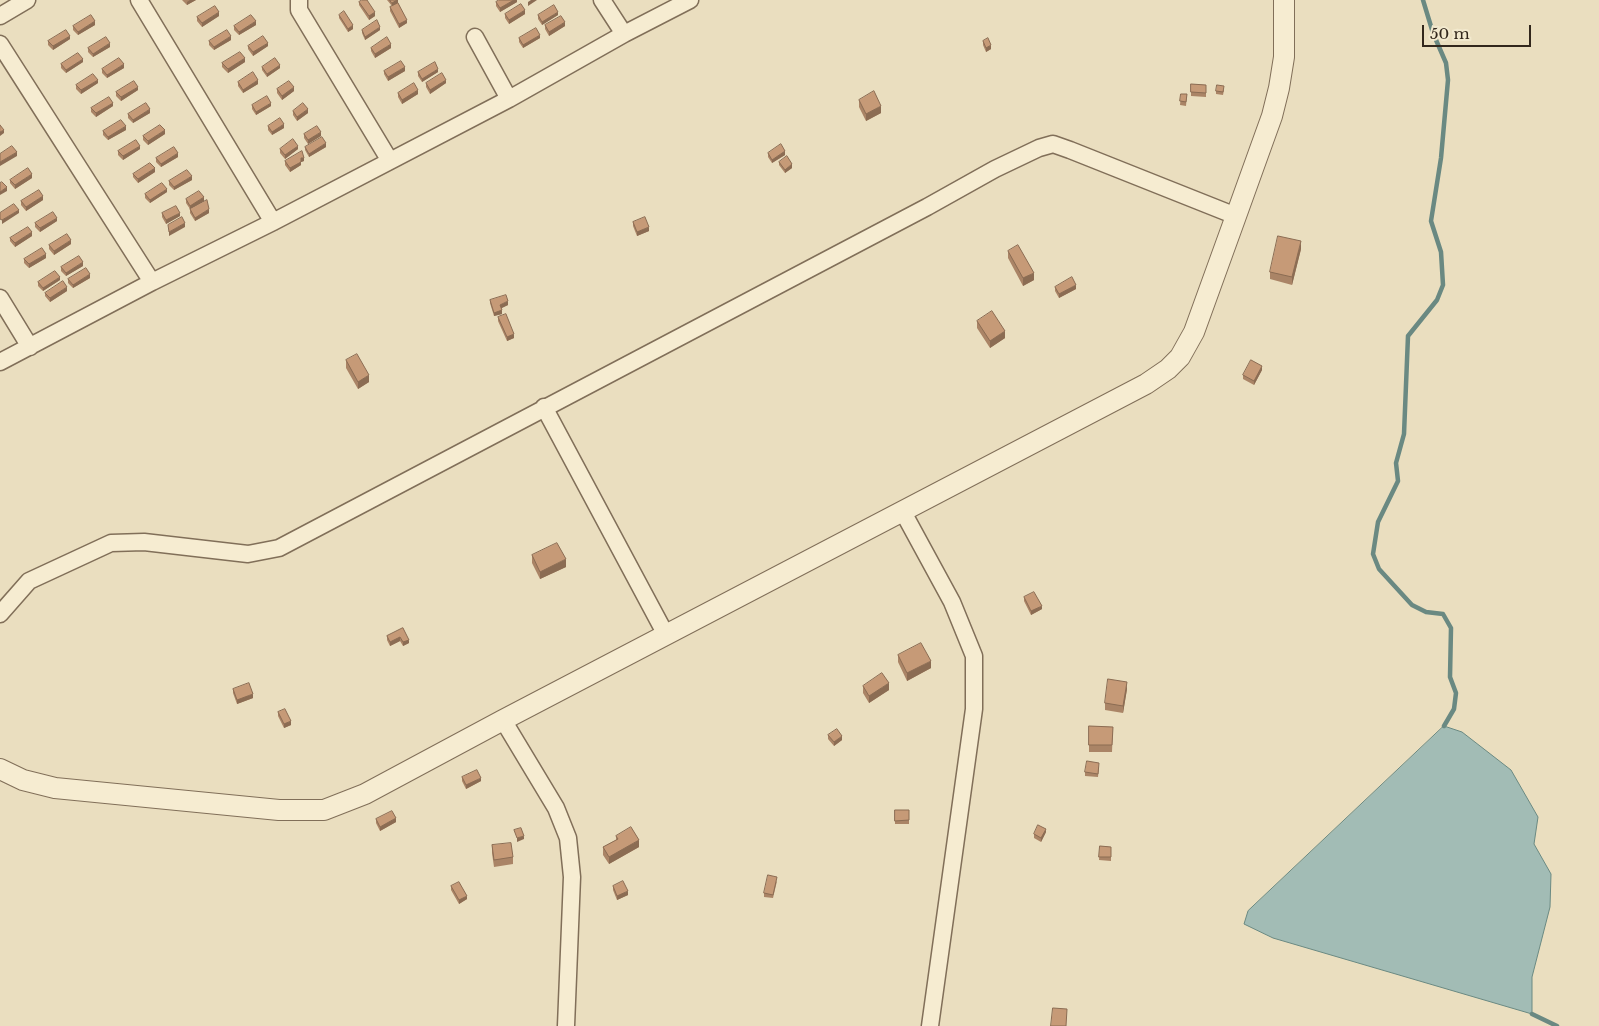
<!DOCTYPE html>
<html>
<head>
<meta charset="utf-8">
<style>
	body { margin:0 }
	#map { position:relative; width:1599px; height:1026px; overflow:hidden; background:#eadebf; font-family:"Libre Baskerville",serif }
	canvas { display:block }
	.scale { position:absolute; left:1422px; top:25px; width:109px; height:22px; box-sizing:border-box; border:2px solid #32271c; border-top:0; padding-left:6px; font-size:15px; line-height:18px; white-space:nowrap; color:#32271c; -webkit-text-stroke:4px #f2e9ce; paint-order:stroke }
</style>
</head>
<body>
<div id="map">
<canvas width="1599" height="1026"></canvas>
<div class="scale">50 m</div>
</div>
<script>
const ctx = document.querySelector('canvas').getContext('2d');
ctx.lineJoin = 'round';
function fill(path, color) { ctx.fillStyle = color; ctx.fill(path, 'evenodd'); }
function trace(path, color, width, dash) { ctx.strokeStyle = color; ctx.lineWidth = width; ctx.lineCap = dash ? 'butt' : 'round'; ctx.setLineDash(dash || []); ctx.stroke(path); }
const water = new Path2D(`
	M1444,726L1462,732L1511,770L1538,817L1534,844L1551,874L1550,907L1532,977V1014L1273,938L1244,924L1248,911Z`);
const stream = new Path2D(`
	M1423,0L1433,33L1446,63L1448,80L1441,158L1431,221L1441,252L1443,285L1437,300L1408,336L1404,434L1396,463L1398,481L1378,522L1373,554L1379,569L1412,605L1426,612L1443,614L1451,628L1450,677L1456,693L1454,709L1444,726
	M1532,1014L1557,1026`);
const minor = new Path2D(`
	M139,0L273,222
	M299,0V10L390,161
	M602,0L624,34
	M0,16L27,0
	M475,37L509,99
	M0,44L152,282
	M0,298L30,347
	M0,362L152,282L273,222L509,99L624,34L690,0
	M544,407L666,635
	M903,512L952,602L974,656V709L930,1026
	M0,614L29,581L111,543L144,542L248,554L279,548L927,207L995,169L1039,148L1053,144L1070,150L1236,216
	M503,720L556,808L568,838L572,877L566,1026`);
const tertiary = new Path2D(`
	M0,769L23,780L55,788L279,810H324L365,794L503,720L1146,384L1168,369L1180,357L1194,332L1236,216L1272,116L1279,88L1284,57V0`);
const wall = new Path2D(`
	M182,0H196L187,5Z
	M387,0H398V3L407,23L399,28L390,11V7L392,6Z
	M517,0V2L500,12L496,6V2Z
	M359,2L375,16L369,20L359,5Z
	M505,14H525L509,24L505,18Z
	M339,15L353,29L348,32L339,18Z
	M538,15H558L542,25L538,19Z
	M219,16L202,27L197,21V17Z
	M95,25L78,35L73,30V26Z
	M256,25L239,35L234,30V26Z
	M545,25L565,26L549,36L545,29Z
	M362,30H380L365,40L362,33Z
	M519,38H540L523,48L519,42Z
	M70,39L53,50L48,45V41Z
	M231,40L214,50L209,45V41Z
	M983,41L991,49L986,52L983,45Z
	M248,46H268L253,56L248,49Z
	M110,47L93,57L88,52V48Z
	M371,48H391L375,58L371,51Z
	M83,62L66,73L61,68V64Z
	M245,62L228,73L222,67V63Z
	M262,67L280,68L267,77L262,70Z
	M124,68L107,78L102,73V69Z
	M384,71H405L388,81L384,74Z
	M418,72H438L422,82L418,76Z
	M238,82L258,84L243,93L238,86Z
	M98,83L81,94L76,89V85Z
	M426,83H446L430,94L426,87Z
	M1191,84L1206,85V97L1191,96Z
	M277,89L294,91L282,100L277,93Z
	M138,90L121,101L116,96V92Z
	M1224,90L1223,95L1216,94V91Z
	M398,93L418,94L402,104L398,97Z
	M1181,94H1187L1186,106L1180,105Z
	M859,100L881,113L866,121L859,107Z
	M252,105L271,106L256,115L252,109Z
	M113,106L96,117L91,112V108Z
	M293,111L308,113L297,121L293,115Z
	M150,113L133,123L128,118V114Z
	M268,126L284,128L272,135L268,130Z
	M126,130L108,140L103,135V131Z
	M165,134L148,145L143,140V136Z
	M304,134L321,136L308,144L304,138Z
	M305,147H326L309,157L305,150Z
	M140,149L123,160L118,155V151Z
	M280,149H298L285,159L280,153Z
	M768,153L785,155L772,163L768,157Z
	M178,157L161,167L156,162V158Z
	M285,161H304L301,162V165L290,172L285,165Z
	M779,162L792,168L785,173L779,165Z
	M155,172L138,183L133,177V174Z
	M32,178L15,189L10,183V180Z
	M192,180L174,190L169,185V181Z
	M167,192L150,203L145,198V194Z
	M186,199L204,201L191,209L209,213L195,221L190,213V209L186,203Z
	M43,200L26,211L21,205V201Z
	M162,213L180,216L166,224L162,217Z
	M57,221L40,232L35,227V223Z
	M633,222L649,231L637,236L633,226Z
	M32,236L15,247L10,241V238Z
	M71,244L54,255L49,249V245Z
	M1301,249L1292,285L1270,279V272Z
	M1008,251L1034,280L1023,286L1008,258Z
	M46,258L29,268L24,263V259Z
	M83,266L66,276L61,271V267Z
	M90,278L73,288L68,283V279Z
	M60,280L43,291L38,286V282Z
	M1055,287L1076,289L1059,298L1055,291Z
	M67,291L50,302L45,296V293Z
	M490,300L508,305L501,308L502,314L494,316L490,303Z
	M498,317L514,338L507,341L498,321Z
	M977,321L1005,338L990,348L977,328Z
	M346,360L369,382L358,389L346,368Z
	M1262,370L1254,385L1243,379V375Z
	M532,555L566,567L540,579L532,563Z
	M1024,597L1042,609L1031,615L1024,601Z
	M403,628L409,643L403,646L400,641L390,646L387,640V636Z
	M898,655L931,668L907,681L898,662Z
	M863,686L889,690L869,703L863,693Z
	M233,689L253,698L237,704L233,693Z
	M1127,689L1123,713L1105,710V703Z
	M278,712L291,725L284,728L278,716Z
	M1089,726L1113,727L1112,752H1089Z
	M828,735L842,740L834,746L828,739Z
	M1099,767L1098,777L1085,776V772Z
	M462,777L481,781L466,789L462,781Z
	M895,810H909V824H895Z
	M376,819L396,822L380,831L376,823Z
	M1046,832L1041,842L1034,838V834Z
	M616,836L639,847L609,864L603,855V847L616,840Z
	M492,845L513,857V864L494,867L492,853Z
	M1100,846L1111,847V861L1099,860Z
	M777,881L773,898L764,897V893Z
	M451,886L467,899L459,904L451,890Z
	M613,886L628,895L617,900L613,890Z`);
const shadedWall = new Path2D(`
	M190,0H196L187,5V2Z
	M397,0H398V3L392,7V3Z
	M514,0H517V2L500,12V8Z
	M531,0H537L528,6V2Z
	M525,10V14L509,24V20Z
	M219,12V16L202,27V23Z
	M375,12V16L369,20V16Z
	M558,12V15L542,25V22Z
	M407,20V23L399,28V24Z
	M95,21V25L78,35V32Z
	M256,21V25L239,35V32Z
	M565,22V26L549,36V32Z
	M353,25V29L348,32V29Z
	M380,27V30L365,40V37Z
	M540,35V38L523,48V45Z
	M70,36V39L53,50V46Z
	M231,36V40L214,50V47Z
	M110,43V47L93,57V54Z
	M268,43V46L253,56V52Z
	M391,44V48L375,58V54Z
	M991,45V49L986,52V48Z
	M245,58V62L228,73V69Z
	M83,59V62L66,73V70Z
	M124,64V68L107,78V75Z
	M280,65V68L267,77V74Z
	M405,67V71L388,81V77Z
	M438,69V72L422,82V79Z
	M98,80V83L81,94V90Z
	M258,80V84L243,93V90Z
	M446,80V83L430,94V90Z
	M138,87V90L121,101V97Z
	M294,87V91L282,100V96Z
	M418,90V94L402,104V100Z
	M113,103V106L96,117V113Z
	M271,103V106L256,115V112Z
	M881,106V113L866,121V114Z
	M150,109V113L133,123V120Z
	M308,109V113L297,121V117Z
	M284,124V128L272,135V132Z
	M126,126V130L108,140V137Z
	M4,130V133L0,136V132Z
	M165,130V134L148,145V141Z
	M321,132V136L308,144V140Z
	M326,143V147L309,157V154Z
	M140,146V149L123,160V156Z
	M298,146V149L285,159V155Z
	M785,151V155L772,163V160Z
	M17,152V156L0,166V162Z
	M178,153V157L161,167V164Z
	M301,158H304V161L301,162V165L290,172V168Z
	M792,164V168L785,173V170Z
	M155,168V172L138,183V179Z
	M32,174V178L15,189V185Z
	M192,176V180L174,190V187Z
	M7,187V191L0,195V192Z
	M167,189V192L150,203V200Z
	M43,196V200L26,211V207Z
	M204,197V201L190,209V206Z
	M209,209V213L195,221V218Z
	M19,210V213L2,224V220Z
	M180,213V216L166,224V220Z
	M57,218V221L40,232V228Z
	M185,223V227L169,236V232Z
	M649,227V231L637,236V232Z
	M32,232V236L15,247V243Z
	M71,240V244L54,255V251Z
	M1301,241V249L1292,285V277Z
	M46,254V258L29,268V264Z
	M83,262V266L66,276V273Z
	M1034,273V280L1023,286V278Z
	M90,274V278L73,288V285Z
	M60,277V280L43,291V288Z
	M1076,285V289L1059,298V294Z
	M67,287V291L50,302V298Z
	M508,301V305L500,309V305Z
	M502,310V314L494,316V313Z
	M1005,331V338L990,348V341Z
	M514,334V338L507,341V337Z
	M1262,366V370L1254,385V381Z
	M369,375V382L358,389V382Z
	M566,559V567L540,579V572Z
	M1042,606V609L1031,615V611Z
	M400,637V641L390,646V642Z
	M409,640V643L403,646V642Z
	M931,661V668L907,681V673Z
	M1127,682V689L1123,713V706Z
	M889,683V690L869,703V696Z
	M253,694V698L237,704V700Z
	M291,721V725L284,728V724Z
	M842,736V740L834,746V742Z
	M481,778V781L466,789V785Z
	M396,818V822L380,831V827Z
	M1046,829V832L1041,842V838Z
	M524,836V839L517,842V838Z
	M639,840V847L609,864V857Z
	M628,891V895L617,900V896Z
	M467,896V899L459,904V900Z`);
const building = new Path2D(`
	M362,0H367L375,12L369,16L359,2Z
	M390,0H397L392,3Z
	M499,0H514L500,8L496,2Z
	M398,3L407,20L399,24L390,7Z
	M521,4L525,10L509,20L505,14Z
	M554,5L558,12L542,22L538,15Z
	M215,6L219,12L202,23L197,17Z
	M344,11L353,25L348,29L339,15Z
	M91,15L95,21L78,32L73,26Z
	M251,15L256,21L239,32L234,26Z
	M561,16L565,22L549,32L545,25Z
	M377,20L380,27L365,37L362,30Z
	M536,28L540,35L523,45L519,38Z
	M66,30L70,36L53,46L48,41Z
	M227,30L231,36L214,47L209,41Z
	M263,36L268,43L253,52L248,46Z
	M106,37L110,43L93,54L88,48Z
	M387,37L391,44L375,54L371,48Z
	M988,38L991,45L986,48L983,41Z
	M240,52L245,58L228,69L222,63Z
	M78,53L83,59L66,70L61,64Z
	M119,58L124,64L107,75L102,69Z
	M275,58L280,65L267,74L262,67Z
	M401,61L405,67L388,77L384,71Z
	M435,62L438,69L422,79L418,72Z
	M253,72L258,80L243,90L238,82Z
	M442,73L446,80L430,90L426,83Z
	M93,74L98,80L81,90L76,85Z
	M134,81L138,87L121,97L116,92Z
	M289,81L294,87L282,96L277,89Z
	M414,83L418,90L402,100L398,93Z
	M1191,84L1206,85V93L1191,92Z
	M1217,85L1224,86L1223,92L1216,91Z
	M874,91L881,106L866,114L859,100Z
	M1181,94H1187L1186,102L1180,101Z
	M267,96L271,103L256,112L252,105Z
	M109,97L113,103L96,113L91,108Z
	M146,103L150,109L133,120L128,114Z
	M303,103L308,109L297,117L293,111Z
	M280,118L284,124L272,132L268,126Z
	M121,120L126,126L108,137L103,131Z
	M0,125L4,130L0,132Z
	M160,125L165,130L148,141L143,136Z
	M317,126L321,132L308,140L304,134Z
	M322,137L326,143L309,154L305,147Z
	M293,139L298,146L285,155L280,149Z
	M136,140L140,146L123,156L118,151Z
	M781,144L785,151L772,160L768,153Z
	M12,146L17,152L0,162V154Z
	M174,147L178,153L161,164L156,158Z
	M302,151L304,158H301V162L290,168L285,161Z
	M787,156L792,164L785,170L779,162Z
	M150,163L155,168L138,179L133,174Z
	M28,168L32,174L15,185L10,180Z
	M187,170L192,176L174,187L169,181Z
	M2,182L7,187L0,192V183Z
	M162,183L167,189L150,200L145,194Z
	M39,190L43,196L26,207L21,201Z
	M199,191L204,197L190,206L186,199Z
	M207,200L209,209L195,218L190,209Z
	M14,204L19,210L2,220L0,219V213Z
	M176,206L180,213L166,220L162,213Z
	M53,212L57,218L40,228L35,223Z
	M182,217L185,223L169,232L168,225Z
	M645,217L649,227L637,232L633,222Z
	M28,227L32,232L15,243L10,238Z
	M67,234L71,240L54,251L49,245Z
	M1278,236L1301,241L1292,277L1270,272Z
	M1018,245L1034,273L1023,278L1008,251Z
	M42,248L46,254L29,264L24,259Z
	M79,256L83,262L66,273L61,267Z
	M86,268L90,274L73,285L68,279Z
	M55,271L60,277L43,288L38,282Z
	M1072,277L1076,285L1059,294L1055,287Z
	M63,281L67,287L50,298L45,293Z
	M506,295L508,301L500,305L502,310L494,313L490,300Z
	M992,311L1005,331L990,341L977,321Z
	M506,314L514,334L507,337L498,317Z
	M357,354L369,375L358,382L346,360Z
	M1251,360L1262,366L1254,381L1243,375Z
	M557,543L566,559L540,572L532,555Z
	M1034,592L1042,606L1031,611L1024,597Z
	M403,628L409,640L403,642L400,637L390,642L387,636Z
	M921,643L931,661L907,673L898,655Z
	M882,673L889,683L869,696L863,686Z
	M1108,679L1127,682L1123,706L1105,703Z
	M249,683L253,694L237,700L233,689Z
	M285,709L291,721L284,724L278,712Z
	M1089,726L1113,727L1112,745H1089Z
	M837,729L842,736L834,742L828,735Z
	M1087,761L1099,763L1098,774L1085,772Z
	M477,770L481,778L466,785L462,777Z
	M895,810H909V820L895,821Z
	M392,811L396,818L380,827L376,819Z
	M1038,825L1046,829L1041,838L1034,834Z
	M631,827L639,840L609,857L603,847L618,839L616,836Z
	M521,828L524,836L517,838L514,830Z
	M511,843L513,857L494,860L492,845Z
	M1100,846L1111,847V857H1099Z
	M768,875L777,877L773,895L764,893Z
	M623,881L628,891L617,896L613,886Z
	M459,882L467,896L459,900L451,886Z
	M1053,1008L1067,1009L1066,1026H1051Z`);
fill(water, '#a2bcb5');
trace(water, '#6a8982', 1);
trace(stream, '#6a8982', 4.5);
trace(minor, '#816f59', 19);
trace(tertiary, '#816f59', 22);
trace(minor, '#f6ecd1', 16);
trace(tertiary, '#f6ecd1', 20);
fill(wall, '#aa8466');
fill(shadedWall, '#8b6c53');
fill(building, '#c69a77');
trace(building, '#8b6c53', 1);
</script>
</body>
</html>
